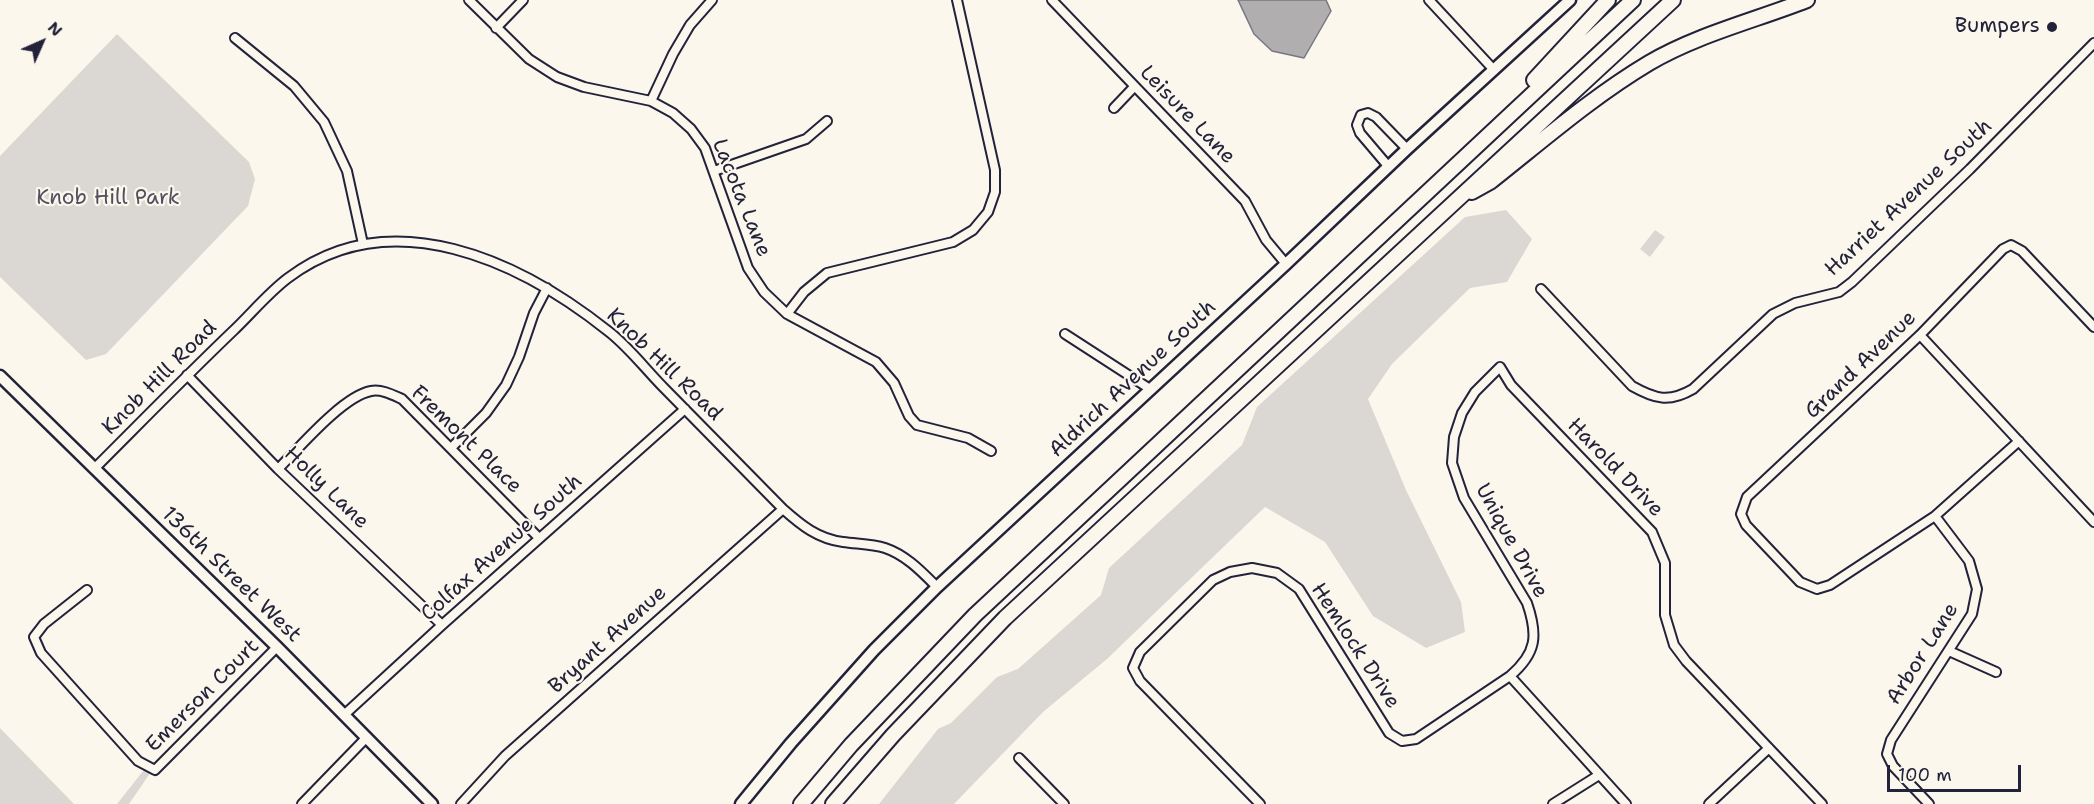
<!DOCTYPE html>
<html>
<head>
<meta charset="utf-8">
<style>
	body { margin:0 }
	#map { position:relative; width:2094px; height:804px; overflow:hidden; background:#fbf7ec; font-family:"Shantell Sans",sans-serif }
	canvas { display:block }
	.north { position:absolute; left:12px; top:12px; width:60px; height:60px; -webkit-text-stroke:4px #fbf7ec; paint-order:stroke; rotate:45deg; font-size:16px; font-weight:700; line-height:24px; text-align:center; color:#22223b }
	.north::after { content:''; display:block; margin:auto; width:21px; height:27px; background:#22223b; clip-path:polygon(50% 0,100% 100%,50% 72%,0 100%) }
	.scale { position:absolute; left:1887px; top:765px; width:134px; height:27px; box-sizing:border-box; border:3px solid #22223b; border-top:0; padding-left:8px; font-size:18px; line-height:21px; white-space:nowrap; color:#22223b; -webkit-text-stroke:4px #fbf7ec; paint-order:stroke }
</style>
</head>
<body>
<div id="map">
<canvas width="2094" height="804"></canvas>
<div class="north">N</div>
<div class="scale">100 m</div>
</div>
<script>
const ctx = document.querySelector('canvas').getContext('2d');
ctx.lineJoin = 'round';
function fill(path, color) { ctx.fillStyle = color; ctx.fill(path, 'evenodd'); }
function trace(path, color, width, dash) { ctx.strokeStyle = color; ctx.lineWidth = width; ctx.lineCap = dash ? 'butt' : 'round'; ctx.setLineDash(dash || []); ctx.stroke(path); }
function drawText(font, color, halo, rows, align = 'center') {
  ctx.font = font + ' "Shantell Sans",sans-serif'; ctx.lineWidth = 4.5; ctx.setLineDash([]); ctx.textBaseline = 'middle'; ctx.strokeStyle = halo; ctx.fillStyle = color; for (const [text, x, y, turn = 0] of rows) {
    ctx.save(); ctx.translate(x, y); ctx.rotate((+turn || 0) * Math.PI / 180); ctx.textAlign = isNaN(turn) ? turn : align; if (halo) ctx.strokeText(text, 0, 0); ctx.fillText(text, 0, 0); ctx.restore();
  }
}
const green = new Path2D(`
	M117,34L249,162L255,179L248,206L106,354L86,360L0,277V156Z
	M1506,210L1532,239L1507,282L1470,288L1392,364L1368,399L1406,490L1461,602L1465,632L1426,648L1373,616L1325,542L1265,507L1107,659L1043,712L954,804H879L938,729L951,723L997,677L1018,669L1101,595L1109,568L1242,445L1257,407L1465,217Z
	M1655,230L1665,237L1650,257L1640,249Z
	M0,728L74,804H0Z
	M147,766L153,769L129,804H117Z`);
const water = new Path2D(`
	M1238,0H1326L1331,11L1304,58L1272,51L1254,34Z`);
const street = new Path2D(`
	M469,0L529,59L557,77L584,87L651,101L673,113L691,129L705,148L748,268L764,292L787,314L876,362L894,383L909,416L917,425L968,438L991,451
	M1052,0L1245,201L1266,240L1286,264
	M1429,0L1494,70
	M496,28L523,0
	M235,38L294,86L324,122L347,171L363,244
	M651,101L673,54L690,25L712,0
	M1114,108L1134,87
	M1388,166L1360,133L1357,125L1361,115L1368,113L1376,117L1407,149
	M714,171L806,139L827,121
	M1541,289L1632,386C1655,399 1669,403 1693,389L1773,314L1795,303L1839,292L1852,282L1970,169L2094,43
	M787,314L804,292L827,273L953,242L973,230L988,212L995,192V170L957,0
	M1065,334L1150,389
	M1920,335L2094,522
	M187,375L278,469L442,625
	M2019,441L1935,516L1830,585L1817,589L1800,582L1746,525L1741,514L1747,497L1920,335L2003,249L2011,245L2022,251L2094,327
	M451,448L486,413L506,385L519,357L534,313L547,288
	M94,469C140,423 186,376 233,331C251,314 268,293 288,278C391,200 520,261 608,331C629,347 646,370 665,389C704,429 744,469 783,509C801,525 818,539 843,542C857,544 872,544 885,548C906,555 922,572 937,587
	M278,469C299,448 343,396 371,391C382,389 393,395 402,399L539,538
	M87,590L44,624L34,637L41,653L138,761L155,770L277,647
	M1949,651L1996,672
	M344,715L442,625L685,409
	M1019,758L1064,804
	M302,804L367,737
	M461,804L505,756L783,509
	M1260,804L1140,681L1133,668L1140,652L1213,580L1230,572L1252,568L1277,573L1299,589L1389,733L1402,741L1416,739L1510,676
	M1553,804L1599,775
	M1626,804L1510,676C1537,653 1538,635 1527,603L1464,498L1452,463L1454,437L1462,413L1475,392L1500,367L1511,385L1652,532L1665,563V615L1674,645L1686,661L1822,804
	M1709,804L1769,748
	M1929,804L1893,766L1887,754L1891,740L1972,614L1977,589L1969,561L1935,516`);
const secondary = new Path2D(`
	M0,376L277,647L432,804
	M741,804L791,743L874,650L937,587L1286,264L1407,149L1570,0`);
const highway = new Path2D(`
	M1534,80L1608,0
	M1472,192L1490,182C1542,141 1592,97 1649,63C1696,35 1756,20 1807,0
	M801,804L851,745L975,615L1633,0
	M833,804L893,735L1005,618L1673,0`);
const markers = [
	[2052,27,6,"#22223b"]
];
const poiNames = [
	["Bumpers",2040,27]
];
const streetNames = [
	["Leisure Lane",1187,115,46],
	["Lacota Lane",741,198,68],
	["Harriet Avenue South",1909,198,-43],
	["Knob Hill Road",664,365,44],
	["Grand Avenue",1861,365,-44],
	["Knob Hill Road",160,378,-45],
	["Aldrich Avenue South",1133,379,-43],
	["Fremont Place",466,440,44],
	["Harold Drive",1615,468,46],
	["Holly Lane",326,488,44],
	["Unique Drive",1511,541,61],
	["Colfax Avenue South",502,548,-42],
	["136th Street West",231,575,44],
	["Bryant Avenue",608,640,-42],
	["Hemlock Drive",1355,646,57],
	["Arbor Lane",1923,654,-58],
	["Emerson Court",203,696,-45]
];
const parkNames = [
	["Knob Hill Park",108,199]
];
fill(green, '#dbd8d3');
fill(water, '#b1aeb0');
trace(water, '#787681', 1.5);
trace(street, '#22223b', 12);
trace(secondary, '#22223b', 15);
trace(highway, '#22223b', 18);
trace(street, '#fbf7ec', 8);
trace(secondary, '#fbf7ec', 10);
trace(highway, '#fbf7ec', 14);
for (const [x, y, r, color] of markers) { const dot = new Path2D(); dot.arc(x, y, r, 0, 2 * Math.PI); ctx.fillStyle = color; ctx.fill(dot); trace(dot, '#fbf7ec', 2); }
drawText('21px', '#22223b', '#fbf7ec', poiNames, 'right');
drawText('21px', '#22223b', '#fbf7ec', streetNames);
drawText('21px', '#505061', '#fbf7ec', parkNames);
</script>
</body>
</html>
